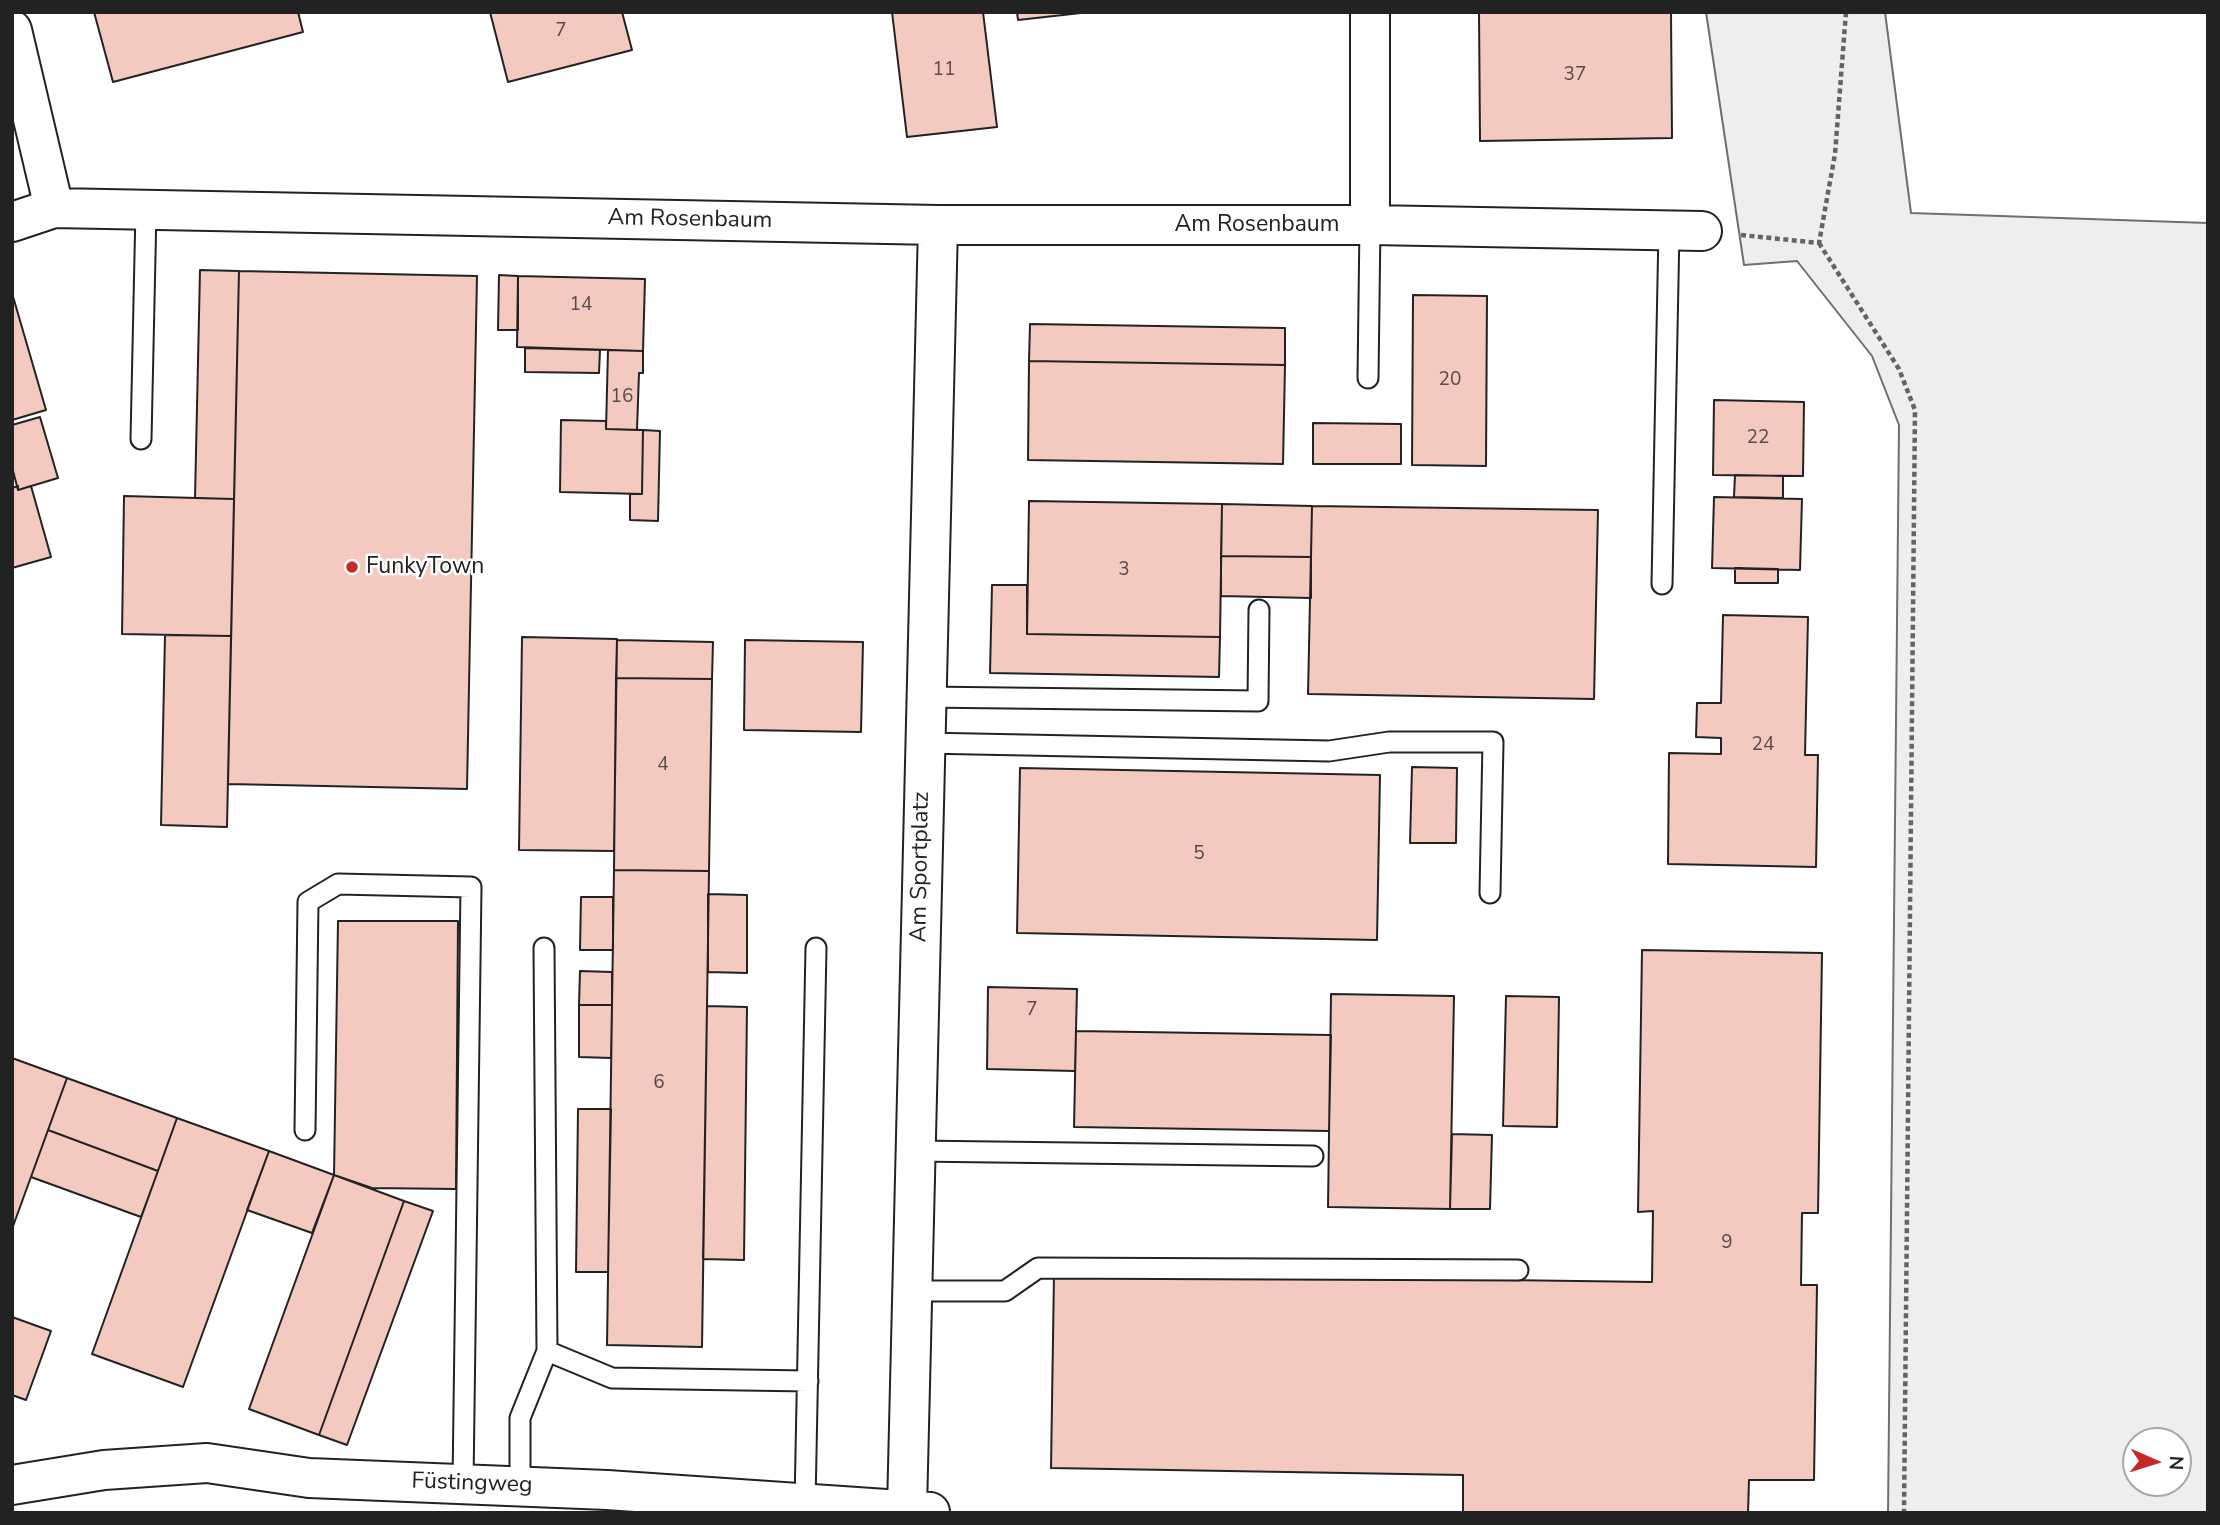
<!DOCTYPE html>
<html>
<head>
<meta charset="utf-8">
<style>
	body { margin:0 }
	#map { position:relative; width:2220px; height:1525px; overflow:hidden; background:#fff; font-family:"Nunito Sans",sans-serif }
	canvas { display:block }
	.frame { position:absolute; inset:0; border:14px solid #222; pointer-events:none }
	.north { position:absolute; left:2122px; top:1427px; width:70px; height:70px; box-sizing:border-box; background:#fff; border:2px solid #a7a7a7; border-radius:50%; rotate:93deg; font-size:19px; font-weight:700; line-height:28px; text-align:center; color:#222 }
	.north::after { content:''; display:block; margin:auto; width:24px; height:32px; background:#c62828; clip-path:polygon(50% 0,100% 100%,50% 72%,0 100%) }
</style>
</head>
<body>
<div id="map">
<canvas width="2220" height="1525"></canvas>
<div class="frame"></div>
<div class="north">N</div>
</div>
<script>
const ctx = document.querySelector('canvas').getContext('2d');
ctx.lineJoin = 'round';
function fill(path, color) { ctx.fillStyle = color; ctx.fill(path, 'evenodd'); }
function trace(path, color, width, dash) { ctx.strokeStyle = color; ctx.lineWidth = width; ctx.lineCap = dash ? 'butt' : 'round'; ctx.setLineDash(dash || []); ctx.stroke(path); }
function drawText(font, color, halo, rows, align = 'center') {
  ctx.font = font + ' "Nunito Sans",sans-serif'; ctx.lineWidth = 5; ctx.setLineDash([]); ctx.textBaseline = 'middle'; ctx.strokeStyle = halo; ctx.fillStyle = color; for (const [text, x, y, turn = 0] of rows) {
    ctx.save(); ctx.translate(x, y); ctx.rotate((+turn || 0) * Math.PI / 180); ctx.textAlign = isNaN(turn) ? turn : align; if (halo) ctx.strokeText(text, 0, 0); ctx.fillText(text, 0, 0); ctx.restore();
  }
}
const green = new Path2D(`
	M1706,12H1885L1911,213L2208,223V1513H1888L1899,425L1872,356L1797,261L1744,265ZM2136,1441H2178V1483H2136Z`);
const building = new Path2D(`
	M94,12H298L303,32L113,82Z
	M490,12H622L632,50L508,82Z
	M892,12H983L997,127L907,137Z
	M1017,12H1090L1018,20Z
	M1479,12H1671L1672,138L1480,141Z
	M200,270L239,271L234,499L195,498Z
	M239,271L477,276L467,789L228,784Z
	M499,275L518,276V330H498Z
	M518,276L645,279L643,351L517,347Z
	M12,293L46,410L12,420Z
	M1413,295L1487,296L1486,466L1412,465Z
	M1030,324L1285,328V365L1029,361Z
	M525,348L600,350L599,373L525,372Z
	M608,350L643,351V373H639L637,430L606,429Z
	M1029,361L1285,365L1283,464L1028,460Z
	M1714,400L1804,402L1803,476L1713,475Z
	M40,417L58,478L18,490L12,467V425Z
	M561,420L606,421V429L643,430L642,494L560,492Z
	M1313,423L1401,424V464H1313Z
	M643,430L660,431L658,521L630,520V494H642Z
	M1735,475L1783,476V498L1734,497Z
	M18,486V490L31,486L51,557L12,568V488Z
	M124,496L234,499L231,636L122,634Z
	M1714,497L1802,499L1800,570L1712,568Z
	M1029,501L1222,504L1220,637L1027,634Z
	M1222,504L1312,506L1311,557L1221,556Z
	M1312,506L1598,510L1594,699L1308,694Z
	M1221,556L1311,557V598L1221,596Z
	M1735,568L1778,569V583H1735Z
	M992,585H1027V634L1220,637L1219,677L990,673Z
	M1723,615L1808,617L1805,755H1818L1816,867L1668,864L1669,753L1721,754V738L1696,737L1697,703H1721Z
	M165,635L231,636L227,827L161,825Z
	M522,637L617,639L614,851L519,850Z
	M617,640L713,642L712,679L616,678Z
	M745,640L863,642L861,732L744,730Z
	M616,678L712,679L709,871L614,870Z
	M1412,767L1457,768L1456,843H1410Z
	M1020,768L1380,775L1377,940L1017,933Z
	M614,870L709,871L702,1347L607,1345Z
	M708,894L747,895V973L708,972Z
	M581,897H613V950H580Z
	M338,921H458L456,1189L372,1188L334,1175Z
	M1642,950L1822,953L1818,1213H1802L1801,1285H1817L1814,1480H1749L1748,1513H1463V1475L1051,1468L1054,1274L1652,1282L1653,1211L1638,1212Z
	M580,971L612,972V1005H579Z
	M988,987L1077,989L1075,1071L987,1069Z
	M1331,994L1454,996L1450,1209L1328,1207Z
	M1506,996L1559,997L1557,1127L1503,1126Z
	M579,1005H612L611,1058L579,1057Z
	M707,1006L747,1007L744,1260L703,1259Z
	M1076,1031L1331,1035L1329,1131L1074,1127Z
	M12,1058L67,1078L12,1229Z
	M67,1078L177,1118L158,1171L48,1130Z
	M578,1109H611L608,1272H576Z
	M177,1118L269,1151L183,1387L92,1354Z
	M48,1130L158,1171L141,1217L31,1177Z
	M1452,1134L1492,1135L1490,1209H1450Z
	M269,1151L334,1175L312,1233L247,1210Z
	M334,1175L404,1201L319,1435L249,1409Z
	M404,1201L433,1211L347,1445L319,1435Z
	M12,1317L51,1331L26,1400L12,1395Z`);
const path = new Path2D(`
	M1741,235L1819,243L1835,154L1846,12
	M1819,243L1899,369L1915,410L1904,1513`);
const lane = new Path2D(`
	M1368,378L1370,225
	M141,439L146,210
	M1662,584L1669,230
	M924,697L1258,701L1259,610
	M923,743L1329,751L1389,742H1493L1490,893
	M305,1130L308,902L338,884L471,887L463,1483
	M914,1151L1313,1156
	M911,1291H1005L1038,1268L1518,1270
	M547,1351L612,1378L808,1381
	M520,1486V1418L547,1351L544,948
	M805,1503L816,948`);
const street = new Path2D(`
	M1370,12V225
	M12,30L54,208
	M12,222L54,208L938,225H1370L1702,231
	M12,1485L104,1470L207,1463L309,1478L607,1490L930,1512
	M907,1509L938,225`);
const markers = [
	[352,567,7,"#c62828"]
];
const numberNames = [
	["7",561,31],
	["11",944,70],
	["37",1575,75],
	["14",581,305],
	["20",1450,380],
	["16",622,397],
	["22",1758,438],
	["3",1124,570],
	["24",1763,745],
	["4",663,765],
	["5",1199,854],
	["7",1032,1010],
	["6",659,1083],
	["9",1727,1243]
];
const streetNames = [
	["Am Rosenbaum",690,220,1],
	["Am Rosenbaum",1257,225],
	["Am Sportplatz",921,867,-89],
	["Füstingweg",472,1484,2]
];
const poiNames = [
	["FunkyTown",366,567]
];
fill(green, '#eee');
trace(green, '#6f6f6f', 2);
fill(building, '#f3c9c0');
trace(building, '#222', 2);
trace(lane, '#222', 23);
trace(street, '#222', 42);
trace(path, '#646464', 4.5, [5, 3.5]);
trace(lane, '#fff', 19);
trace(street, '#fff', 38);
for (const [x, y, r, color] of markers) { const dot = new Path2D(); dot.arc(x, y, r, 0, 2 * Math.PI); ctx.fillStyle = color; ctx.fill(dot); trace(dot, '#fff', 2.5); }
drawText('19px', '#564c4a', null, numberNames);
drawText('23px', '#222', '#fff', streetNames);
drawText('23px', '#222', '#fff', poiNames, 'left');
</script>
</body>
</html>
